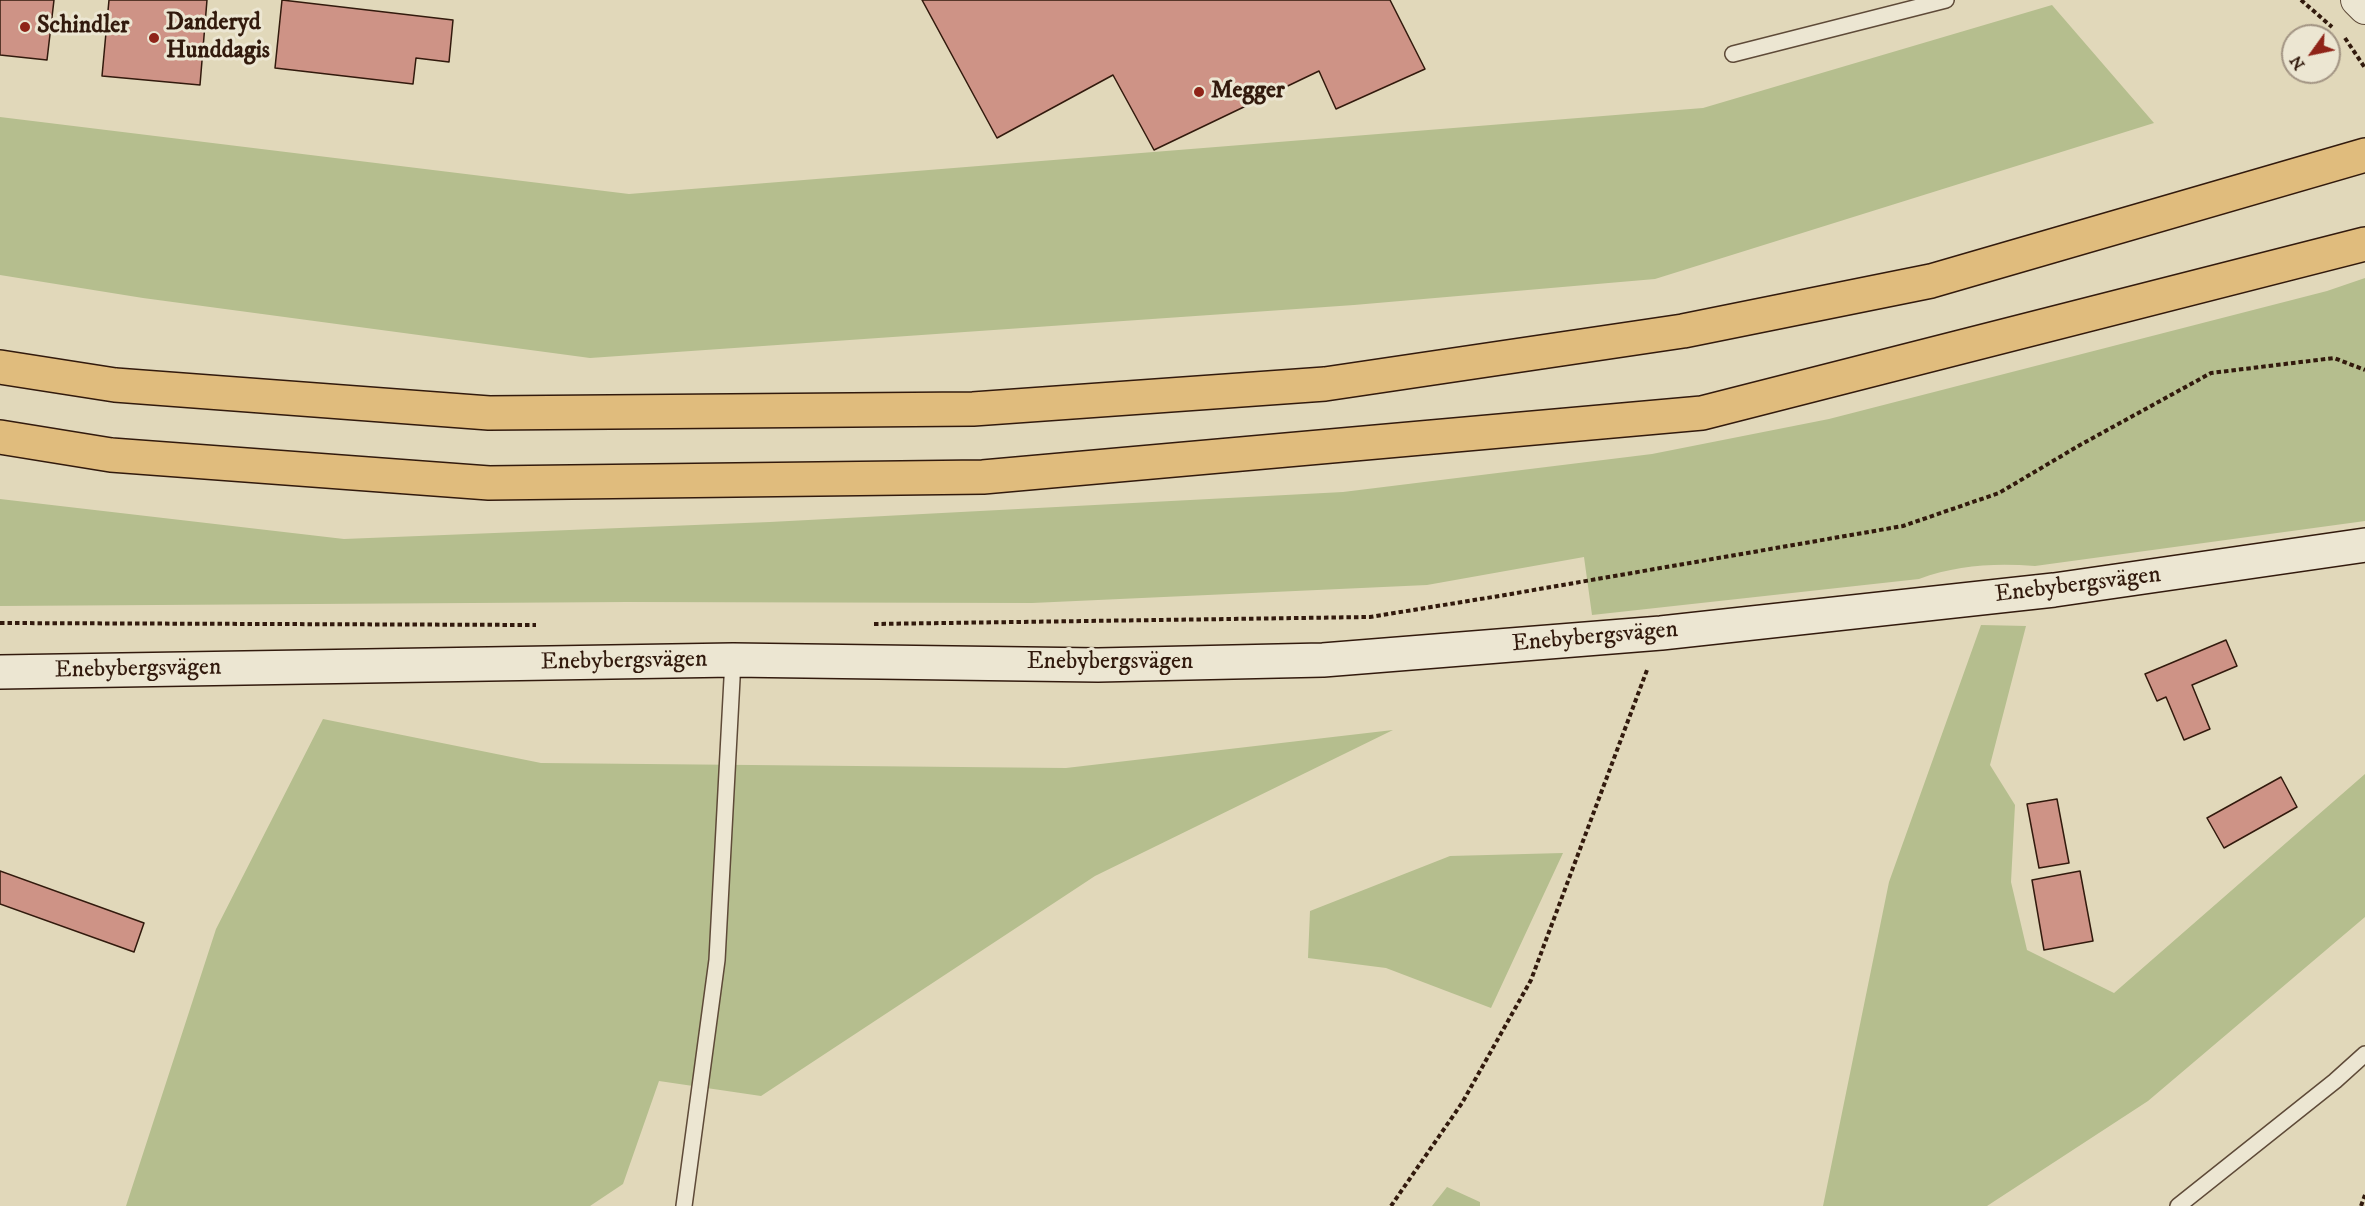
<!DOCTYPE html>
<html>
<head>
<meta charset="utf-8">
<style>
	body { margin:0 }
	#map { position:relative; width:2365px; height:1206px; overflow:hidden; background:#e1d8ba; font-family:"IM FELL DW Pica",serif }
	canvas { display:block }
	.north { position:absolute; left:2281px; top:24px; width:60px; height:60px; box-sizing:border-box; background:#ece6d2; border:2px solid #a29483; border-radius:50%; rotate:237deg; font-size:16px; font-weight:700; line-height:24px; text-align:center; color:#321a0d }
	.north::after { content:''; display:block; margin:auto; width:21px; height:27px; background:#8f2418; clip-path:polygon(50% 0,100% 100%,50% 72%,0 100%) }
</style>
</head>
<body>
<div id="map">
<canvas width="2365" height="1206"></canvas>
<div class="north">N</div>
</div>
<script>
const ctx = document.querySelector('canvas').getContext('2d');
ctx.lineJoin = 'round';
function fill(path, color) { ctx.fillStyle = color; ctx.fill(path, 'evenodd'); }
function trace(path, color, width, dash) { ctx.strokeStyle = color; ctx.lineWidth = width; ctx.lineCap = dash ? 'butt' : 'round'; ctx.setLineDash(dash || []); ctx.stroke(path); }
function drawText(font, color, halo, rows, align = 'center') {
  ctx.font = font + ' "IM FELL DW Pica",serif'; ctx.lineWidth = 6; ctx.setLineDash([]); ctx.textBaseline = 'middle'; ctx.strokeStyle = halo; ctx.fillStyle = color; for (const [text, x, y, turn = 0] of rows) {
    ctx.save(); ctx.translate(x, y); ctx.rotate((+turn || 0) * Math.PI / 180); ctx.textAlign = isNaN(turn) ? turn : align; if (halo) ctx.strokeText(text, 0, 0); ctx.fillText(text, 0, 0); ctx.restore();
  }
}
const green = new Path2D(`
	M2052,5L2154,123L1655,279L1354,305L590,358L143,298L0,275V117L629,194L1703,108Z
	M2365,278V521L2035,566C1994,563 1957,565 1919,579L1592,615L1584,557L1427,585L1032,603L628,602L0,606V499L344,539L770,522L1343,492L1652,454L1829,419L2327,291Z
	M1981,625L2026,626L1990,765L2015,805L2011,882L2027,950L2114,993L2365,774V917L2148,1101L1987,1206H1823L1889,882Z
	M323,719L541,763L1066,768L1393,730L1095,876L761,1096L659,1081L623,1184L590,1206H126L216,929Z
	M1563,853L1491,1008L1386,968L1308,958L1310,911L1450,856Z
	M1447,1187L1480,1202V1206H1432Z`);
const building = new Path2D(`
	M0,0H54L47,60L0,55Z
	M109,0H207L200,85L102,76Z
	M282,0L453,20L449,62L416,58L413,84L275,68Z
	M922,0H1390L1425,69L1336,109L1319,71L1154,150L1113,75L997,138Z
	M2226,640L2237,666L2192,685L2210,729L2184,740L2166,697L2157,701L2145,674Z
	M2281,777L2297,807L2224,848L2207,818Z
	M2057,799L2069,863L2039,868L2027,804Z
	M0,871L144,923L134,952L0,904Z
	M2080,871L2093,941L2044,950L2032,880Z`);
const path = new Path2D(`
	M2301,0L2332,27
	M2345,38L2365,68
	M0,623L536,625
	M874,624L1370,617L1505,595L1903,526L1999,493L2080,445L2211,373L2334,358L2365,370
	M1391,1206L1462,1103L1531,980L1647,670
	M2361,1206L2365,1195`);
const service = new Path2D(`
	M1733,54L1946,0
	M684,1206L717,960L733,660
	M2178,1206L2335,1081L2365,1054`);
const minor = new Path2D(`
	M2357,0L2365,8`);
const secondary = new Path2D(`
	M0,672L733,660L1098,665L1323,660L1661,633L2054,590L2365,545`);
const motorway = new Path2D(`
	M0,367L115,385L489,413L973,409L1325,384L1683,331L1931,281L2365,155
	M0,437L111,455L489,483L983,477L1702,413L2365,244`);
const markers = [
	[25,27,6,"#8f2418"],
	[154,38,6,"#8f2418"],
	[1199,92,6,"#8f2418"]
];
const poiNames = [
	["Danderyd",166,24],
	["Hunddagis",166,52],
	["Schindler",37,27],
	["Megger",1211,92]
];
const streetNames = [
	["Enebybergsvägen",2078,586,-7],
	["Enebybergsvägen",1595,638,-5],
	["Enebybergsvägen",624,662,-1],
	["Enebybergsvägen",1110,663],
	["Enebybergsvägen",138,670,-1]
];
fill(green, '#b5be8e');
fill(building, '#ce9386');
trace(building, '#321a0d', 1.5);
trace(service, '#5e4a38', 18);
trace(minor, '#5e4a38', 34);
trace(secondary, '#321a0d', 36);
trace(motorway, '#321a0d', 36);
trace(path, '#321a0d', 4, [4.5, 3]);
trace(service, '#ece6d2', 15);
trace(minor, '#ece6d2', 32);
trace(secondary, '#ece6d2', 33);
trace(motorway, '#e0bc7d', 33);
for (const [x, y, r, color] of markers) { const dot = new Path2D(); dot.arc(x, y, r, 0, 2 * Math.PI); ctx.fillStyle = color; ctx.fill(dot); trace(dot, '#ece6d2', 2); }
drawText('bold 24px', '#321a0d', '#ece6d2', poiNames, 'left');
drawText('24px', '#321a0d', '#ece6d2', streetNames);
</script>
</body>
</html>
